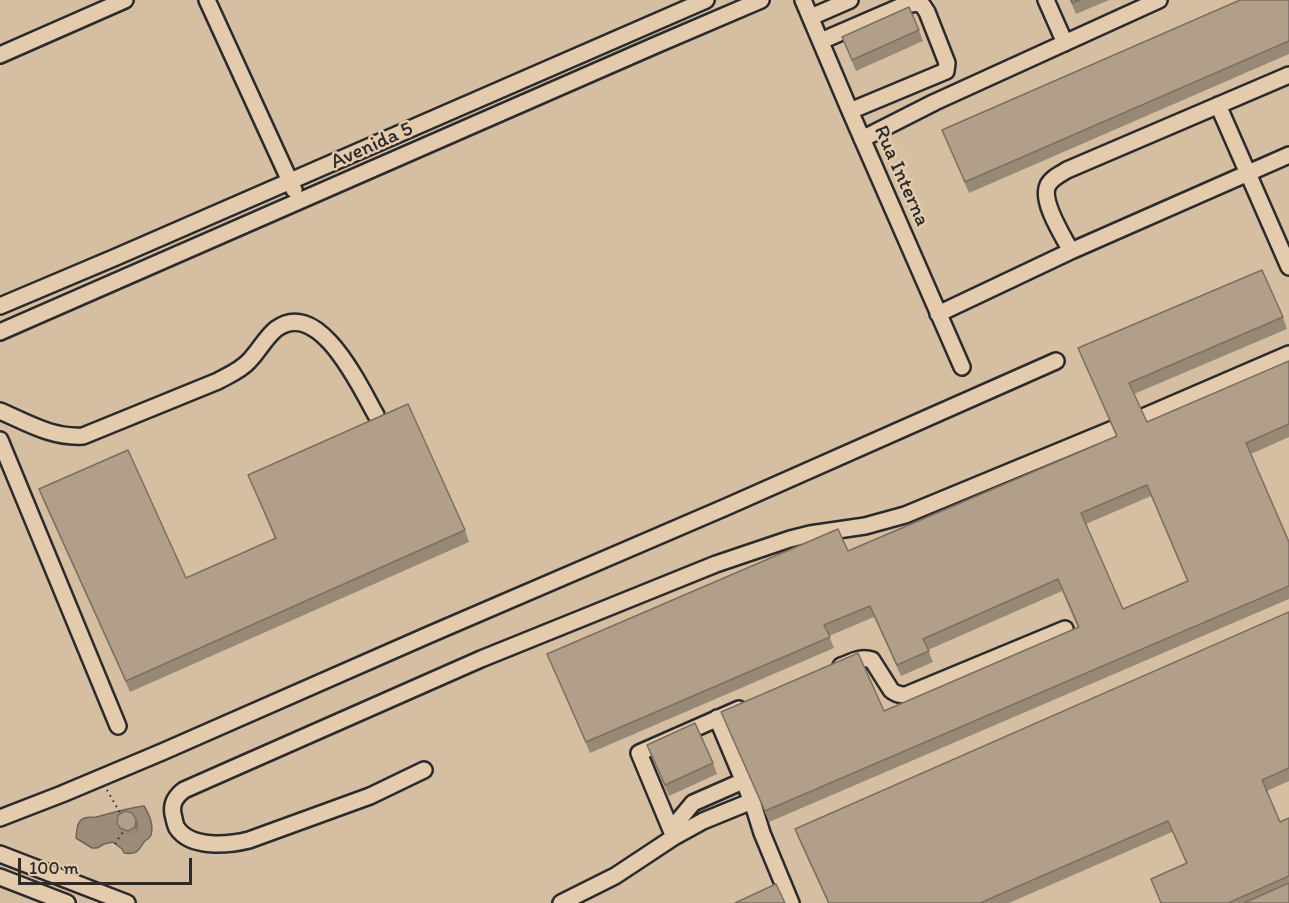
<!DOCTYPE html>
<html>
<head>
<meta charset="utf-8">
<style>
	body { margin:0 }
	#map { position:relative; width:1289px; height:903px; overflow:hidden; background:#e5cbad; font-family:Itim,sans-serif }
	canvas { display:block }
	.scale { position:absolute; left:18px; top:858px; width:174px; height:27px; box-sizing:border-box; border:3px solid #2b2b2b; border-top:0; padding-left:8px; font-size:18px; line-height:21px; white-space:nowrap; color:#2b2b2b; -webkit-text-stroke:4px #e5cbad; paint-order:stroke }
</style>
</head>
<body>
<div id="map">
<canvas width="1289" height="903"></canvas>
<div class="scale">100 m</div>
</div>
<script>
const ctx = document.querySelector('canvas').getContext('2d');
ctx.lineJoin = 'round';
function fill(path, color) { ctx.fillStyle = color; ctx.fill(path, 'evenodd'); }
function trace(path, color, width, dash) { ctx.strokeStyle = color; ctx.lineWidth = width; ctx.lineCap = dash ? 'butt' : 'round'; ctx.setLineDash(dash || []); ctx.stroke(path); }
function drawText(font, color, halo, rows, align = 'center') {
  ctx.font = font + ' Itim,sans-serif'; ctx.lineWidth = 5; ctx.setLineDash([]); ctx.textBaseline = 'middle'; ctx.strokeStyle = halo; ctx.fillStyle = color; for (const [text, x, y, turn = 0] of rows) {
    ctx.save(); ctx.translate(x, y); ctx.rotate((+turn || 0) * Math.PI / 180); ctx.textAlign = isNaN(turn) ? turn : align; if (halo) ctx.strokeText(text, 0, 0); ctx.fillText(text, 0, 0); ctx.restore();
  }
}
const built = new Path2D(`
	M0,0H1289V903H0Z`);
const water = new Path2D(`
	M144,806C149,814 154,825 151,835C149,840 147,838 144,842C138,851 137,855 124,853L122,849L113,842L104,844L97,848H92L76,838C77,832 76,824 81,820C86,816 91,818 96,817C112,813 127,808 144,806Z`);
const path = new Path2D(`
	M107,790L122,816
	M115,844L122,833V831`);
const minor = new Path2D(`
	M207,0L294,190
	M803,0L850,111L962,367
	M1046,0L1065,43
	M811,17L850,0
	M821,41L904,5L918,3L923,6L927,12L947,63L946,71L850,111
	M0,55L125,0
	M1218,105L1289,267
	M862,139L935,102L1159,0
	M1071,251C1063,236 1040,201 1048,185C1052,178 1060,174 1067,170L1289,75
	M0,306L116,257L706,0
	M938,314L1071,251L1289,155
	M0,332L656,45L761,0
	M0,411C28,423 52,438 83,436L218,381C229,375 241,370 249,361C259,351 265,338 276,329C319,297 360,387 376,415
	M1143,417L1289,354
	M0,440L118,726
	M841,666C852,662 861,656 872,660L891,690C895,694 900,695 906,695L1065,629
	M717,718L752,801L762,833L791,903
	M424,770L370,796L249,840C229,845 191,849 177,828C175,825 174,818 173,814C171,803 176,796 184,790L481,659L716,564L790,539L810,534L865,526L905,515L1113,429
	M0,818L62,794L162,752L433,633L726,507L1056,361
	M674,837L639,753L739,709
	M674,837L678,821L693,803L743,781
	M0,854L127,903
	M0,877L67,903
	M561,903L615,876L674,837L703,821L752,801`);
const wall = new Path2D(`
	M1070,0H1109L1076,14Z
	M1289,0V54L969,193L942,130Z
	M919,30L923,41L856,71L842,37Z
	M1283,317L1287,329L1134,394L1147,422L1289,361V437L1251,454L1289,542V599L769,822L721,712L884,711L1078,628L1062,591L928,650L933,662L901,676L874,617L829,636L834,648L590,753L547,654L848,551L1116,436L1078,348ZM1151,496L1187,581L1123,609L1086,524Z
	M248,475L465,530L469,542L130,692L43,500L39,489L186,578L275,539Z
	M1289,612V781L1267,791L1280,822L1289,818V903H1161L1151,879L1186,863L1172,832L1009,903H828L799,840L795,829Z
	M647,745L713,763L717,774L669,796L651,756Z
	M136,819L138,822L137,831L129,834L122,832L117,823Z`);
const shadedWall = new Path2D(`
	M136,819L138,822L137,831L135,827Z`);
const building = new Path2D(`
	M1071,0H1080L1072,3Z
	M1240,0H1289V41L965,182L942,130Z
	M909,7L919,30L852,60L842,37Z
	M1262,270L1283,317L1129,383L1147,422L1289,361V424L1246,443L1289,542V586L765,811L721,712L858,653L884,711L1079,627L1058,579L923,639L929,651L897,665L870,606L824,625L830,637L586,742L547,654L838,529L848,551L1117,436L1078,348ZM1147,485L1188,581L1123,609L1081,513Z
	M408,404L465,530L126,681L39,489L128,450L186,578L276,538L248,475Z
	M1289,612V768L1262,780L1280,822L1289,818V876L1228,903H1161L1151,879L1187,863L1168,821L980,903H829L795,829Z
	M695,723L713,763L665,785L647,745Z
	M125,811L132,813L136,819L135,827L128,831L120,828L117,823L118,815Z
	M1289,883V903H1244Z
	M776,884L785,903H735Z`);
const streetNames = [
	["Avenida 5",372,146,-24],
	["Rua Interna",901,176,66]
];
fill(built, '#d5bea2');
fill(water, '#9b8c7a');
trace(water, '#6e655a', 1.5);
trace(minor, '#2b2b2b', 20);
trace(path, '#2b2b2b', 2, [1.5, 4.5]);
trace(minor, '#e5cbad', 15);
fill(wall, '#988976');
fill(shadedWall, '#7c6f60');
fill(building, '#b19f89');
trace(building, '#7c6f60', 1.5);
drawText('21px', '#2b2b2b', '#e5cbad', streetNames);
</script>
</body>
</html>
